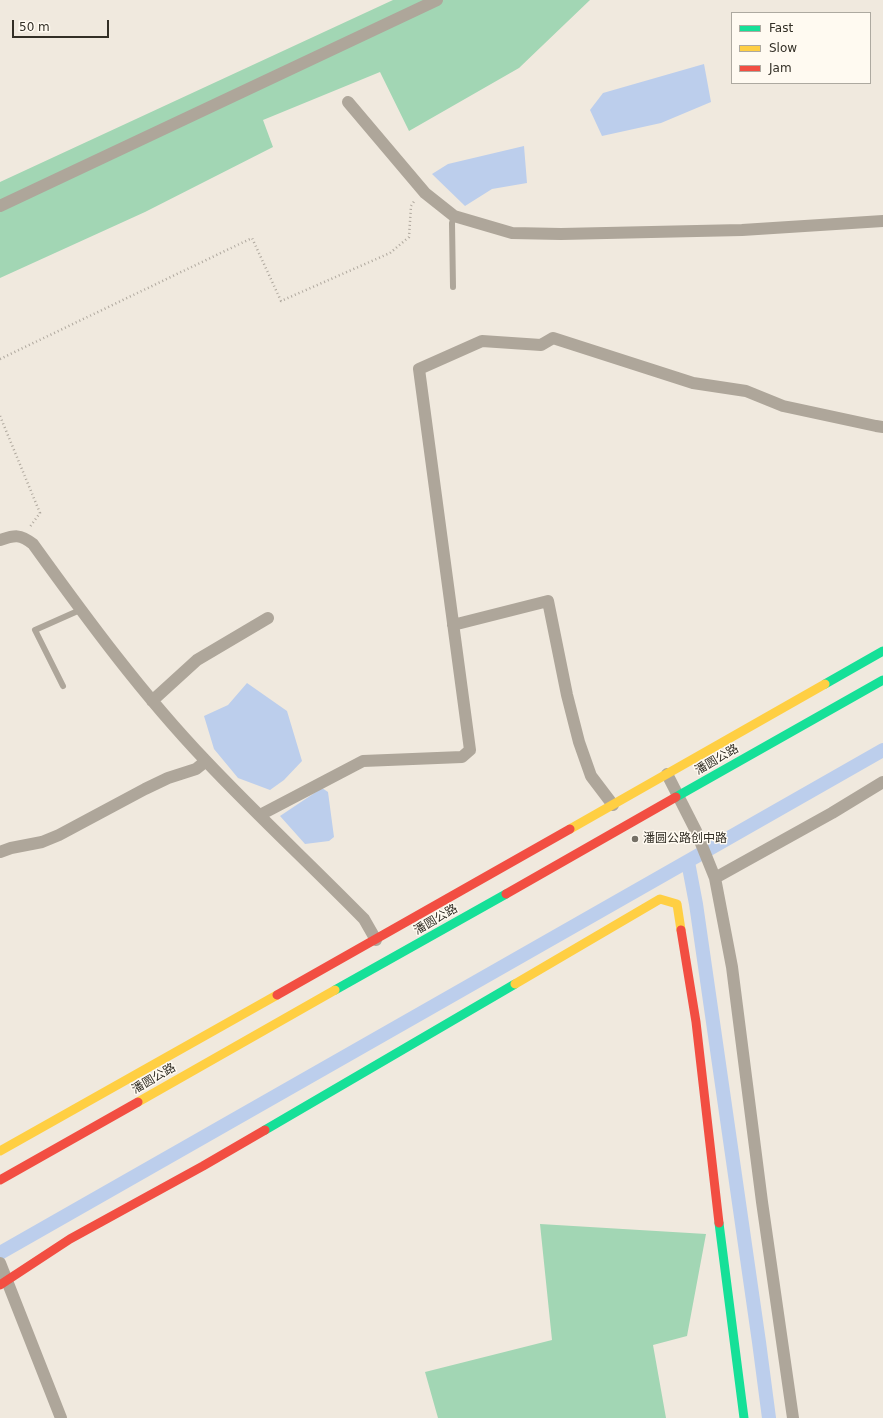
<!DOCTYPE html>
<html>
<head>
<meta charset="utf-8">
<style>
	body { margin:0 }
	#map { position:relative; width:883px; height:1418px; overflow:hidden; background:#f0e9de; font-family:"DejaVu Sans",sans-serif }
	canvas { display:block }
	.legend { position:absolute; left:731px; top:12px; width:140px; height:72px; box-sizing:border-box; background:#fffaf1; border:1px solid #ada9a0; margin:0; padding:5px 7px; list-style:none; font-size:12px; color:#332f26 }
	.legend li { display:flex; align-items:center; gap:8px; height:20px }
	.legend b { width:20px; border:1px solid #ada9a0 }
	.scale { position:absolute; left:12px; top:20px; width:97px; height:18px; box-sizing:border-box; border:2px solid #332f26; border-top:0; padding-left:5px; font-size:12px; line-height:14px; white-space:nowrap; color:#332f26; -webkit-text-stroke:3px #fffaf1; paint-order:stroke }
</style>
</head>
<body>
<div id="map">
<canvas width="883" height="1418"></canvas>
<ul class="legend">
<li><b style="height:5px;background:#16e098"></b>Fast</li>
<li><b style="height:5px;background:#ffcf43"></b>Slow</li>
<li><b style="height:5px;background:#f24e42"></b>Jam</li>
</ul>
<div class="scale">50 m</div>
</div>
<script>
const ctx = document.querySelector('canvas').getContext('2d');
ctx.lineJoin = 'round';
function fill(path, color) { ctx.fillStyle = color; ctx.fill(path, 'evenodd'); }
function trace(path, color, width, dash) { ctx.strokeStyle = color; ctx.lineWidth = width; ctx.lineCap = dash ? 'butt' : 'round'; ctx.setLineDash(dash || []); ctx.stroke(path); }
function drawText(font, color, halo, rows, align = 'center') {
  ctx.font = font + ' "DejaVu Sans","Noto Sans SC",sans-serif'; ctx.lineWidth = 3; ctx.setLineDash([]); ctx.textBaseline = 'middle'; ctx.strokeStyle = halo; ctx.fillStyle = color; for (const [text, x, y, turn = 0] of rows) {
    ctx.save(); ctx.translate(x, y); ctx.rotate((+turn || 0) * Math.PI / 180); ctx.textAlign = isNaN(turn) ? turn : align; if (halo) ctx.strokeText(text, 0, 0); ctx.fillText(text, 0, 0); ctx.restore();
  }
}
const forest = new Path2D(`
	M393,0H590L519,68L409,131L380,72L263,120L273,147L145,212L0,278V182Z
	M540,1224L706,1234L687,1336L653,1345L666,1418H438L425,1372L552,1340Z`);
const water = new Path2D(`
	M704,64L711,102L661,123L602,136L590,110L603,93Z
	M524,146L527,183L492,189L465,206L432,174L448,164Z
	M247,683L287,711L302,761L284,780L270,790L238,778L214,749L204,716L228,705Z
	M322,788L328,792L334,837L329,841L305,844L280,816Z`);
const canal = new Path2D(`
	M688,862L696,904L759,1342L769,1418
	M0,1253L883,750`);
const path = new Path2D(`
	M0,359L252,238L281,301L390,253L409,237L411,206L415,200
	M0,416L40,513L29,528`);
const lane = new Path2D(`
	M453,287L452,223L454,216
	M63,686L35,630L80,610`);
const street = new Path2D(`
	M348,102L425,193L454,216L512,233L561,234L742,230L883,221
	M0,206L437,0
	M0,540C15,535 20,534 33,544C87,619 142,694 206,761C257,815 312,866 364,919L376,940
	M453,625L548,601L567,695L579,742L591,776L613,805
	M152,701L197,660L268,618
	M667,774L696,831L715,878L832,813L883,782
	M260,815L363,761L462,757L470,750L419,369L482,341L541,345L553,338L693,383L746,391L783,406L876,426L883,427
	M0,852L11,848L42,842L59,835L145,789L168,778L196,769L206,761
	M715,878L732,967L762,1202L793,1418
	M0,1263L61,1418`);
const fast = new Path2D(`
	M825,684L883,651
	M676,797L883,680
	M335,990L506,894
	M265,1130L515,984
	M719,1223L744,1418`);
const slow = new Path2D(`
	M570,829L825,684
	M515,984L660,899L677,904L681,930
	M138,1102L335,990
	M0,1151L277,995`);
const jam = new Path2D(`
	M506,894L676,797
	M681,930L696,1022L719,1223
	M277,995L570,829
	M0,1180L138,1102
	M0,1285L70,1239L203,1166L265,1130`);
const markers = [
	[635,839,4,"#757066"]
];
const streetNames = [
	["潘圆公路",717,760,-30],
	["潘圆公路",436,920,-30],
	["潘圆公路",154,1079,-30]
];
const poiNames = [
	["潘圆公路创中路",643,839]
];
fill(forest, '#a2d6b4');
fill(water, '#bcceec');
trace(canal, '#bcceec', 14);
trace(path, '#afa89e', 2.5, [1, 3]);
trace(lane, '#aea69a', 6);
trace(street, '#aea69a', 12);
trace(fast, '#16e098', 9);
trace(slow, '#ffcf43', 9);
trace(jam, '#f24e42', 9);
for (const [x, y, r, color] of markers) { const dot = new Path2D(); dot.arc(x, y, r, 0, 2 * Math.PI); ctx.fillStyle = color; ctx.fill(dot); trace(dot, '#fffaf1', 1.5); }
drawText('12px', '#332f26', '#fffaf1', streetNames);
drawText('12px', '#332f26', '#fffaf1', poiNames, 'left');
</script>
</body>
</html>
